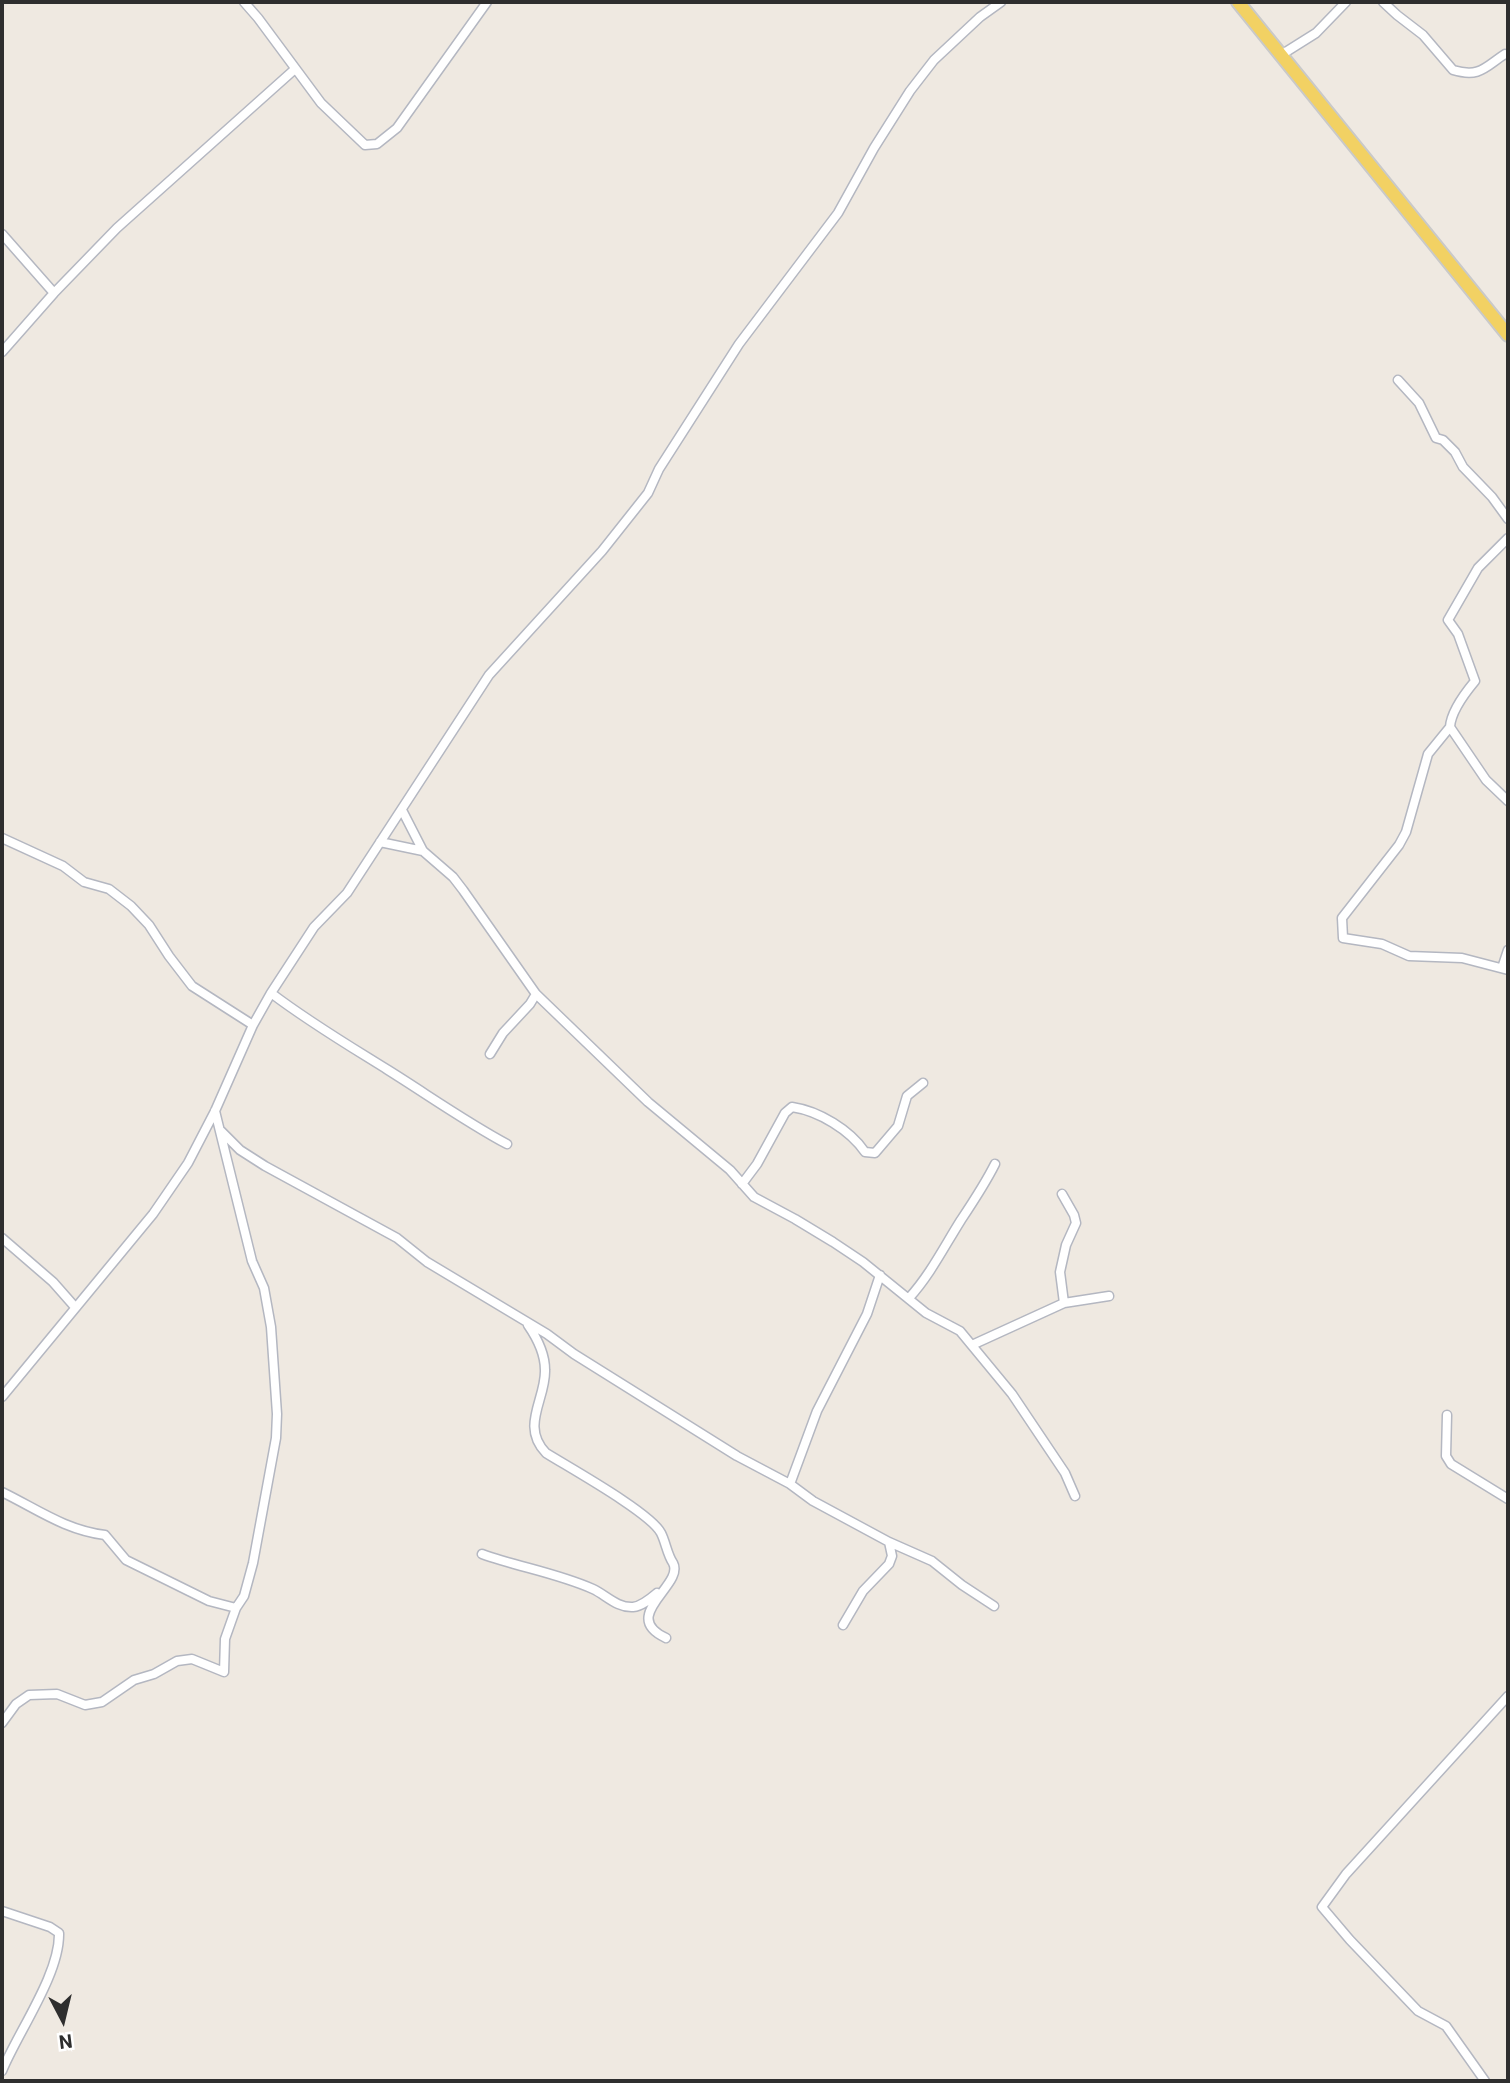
<!DOCTYPE html>
<html>
<head>
<meta charset="utf-8">
<style>
	body { margin:0 }
	#map { position:relative; width:1510px; height:2083px; overflow:hidden; background:#efe9e1; font-family:Roboto,sans-serif }
	canvas { display:block }
	.frame { position:absolute; inset:0; border:4px solid #2e2e2e; pointer-events:none }
	.north { position:absolute; left:28px; top:1985px; width:70px; height:70px; -webkit-text-stroke:5px #fff; paint-order:stroke; rotate:173deg; font-size:19px; font-weight:700; line-height:28px; text-align:center; color:#2e2e2e }
	.north::after { content:''; display:block; margin:auto; width:24px; height:32px; background:#2e2e2e; clip-path:polygon(50% 0,100% 100%,50% 72%,0 100%) }
</style>
</head>
<body>
<div id="map">
<canvas width="1510" height="2083"></canvas>
<div class="frame"></div>
<div class="north">N</div>
</div>
<script>
const ctx = document.querySelector('canvas').getContext('2d');
ctx.lineJoin = 'round';
function trace(path, color, width, dash) { ctx.strokeStyle = color; ctx.lineWidth = width; ctx.lineCap = dash ? 'butt' : 'round'; ctx.setLineDash(dash || []); ctx.stroke(path); }
const minor = new Path2D(`
	M244,2L258,18L321,103L365,145L377,144L397,128L487,2
	M1383,2L1397,15L1423,35L1453,70C1480,78 1485,67 1505,54L1508,55
	M1281,55L1316,33L1346,2
	M2,234L54,293
	M2,352L54,293L117,228L295,69
	M1398,380L1419,403L1436,438L1443,440L1455,452L1463,467L1492,497L1508,519
	M1508,538L1478,568L1448,620L1458,634L1475,681C1465,693 1451,711 1450,727L1486,780L1508,801
	M1450,727L1428,754L1406,832L1399,845L1342,918L1343,938L1382,944L1409,956L1462,958L1508,970
	M402,810L423,851L453,877L463,890L536,994L648,1102L730,1170L754,1197L795,1219L833,1242L863,1262L926,1313L960,1331L1012,1394L1065,1473L1075,1496
	M2,838L63,866L84,882L109,889L131,906L149,925L169,956L192,986L253,1025
	M380,842L423,851
	M1502,968L1508,950
	M271,993C309,1022 348,1045 388,1070C428,1095 466,1122 507,1144
	M490,1054L503,1033L530,1004L536,994
	M221,1131L240,1150L265,1166L397,1238L427,1262L547,1334L574,1354L737,1456L790,1484L813,1501L889,1542L932,1561L962,1585L994,1606
	M742,1184L757,1164L785,1113L792,1107C819,1111 850,1130 865,1152L875,1153L898,1126L907,1096L923,1083
	M1062,1194L1074,1215L1076,1223L1066,1245L1060,1272L1064,1303
	M2,1238L53,1282L75,1307
	M909,1298C930,1275 944,1247 961,1220C973,1202 985,1184 995,1164
	M528,1325C537,1338 545,1353 545,1370C546,1399 520,1426 546,1453C570,1468 651,1513 661,1533C666,1543 667,1554 673,1563C685,1585 618,1616 666,1638
	M972,1345L1064,1303L1109,1296
	M2,1397L153,1214L188,1163L215,1111L253,1025L271,993L314,927L347,893L489,675L602,551L648,493L659,469L739,344L838,213L874,148L910,91L934,60L980,17L1001,2
	M1447,1415L1446,1456L1451,1464L1508,1499
	M790,1484L817,1411L867,1314L880,1275
	M2,1492C37,1509 65,1530 105,1535L126,1560L209,1601L236,1608
	M482,1554C518,1567 557,1573 593,1589C606,1595 617,1608 633,1607C642,1606 650,1599 657,1593
	M843,1625L863,1591L889,1564L892,1556L889,1542
	M2,1723L16,1704L29,1695L57,1694L85,1705L102,1702L134,1680L154,1674L177,1661L192,1659L224,1672L225,1639L236,1608L244,1596L253,1563L276,1438L277,1414L271,1327L264,1288L252,1261L215,1111
	M2,1911L50,1927L59,1933C60,1974 18,2032 2,2071
	M1485,2081L1446,2026L1418,2011L1350,1940L1322,1907L1346,1874L1508,1696`);
const primary = new Path2D(`
	M1238,2L1508,335`);
trace(minor, '#b4b7c1', 11);
trace(primary, '#c9c9c9', 16);
trace(minor, '#fff', 8);
trace(primary, '#f2d163', 12);
</script>
</body>
</html>
